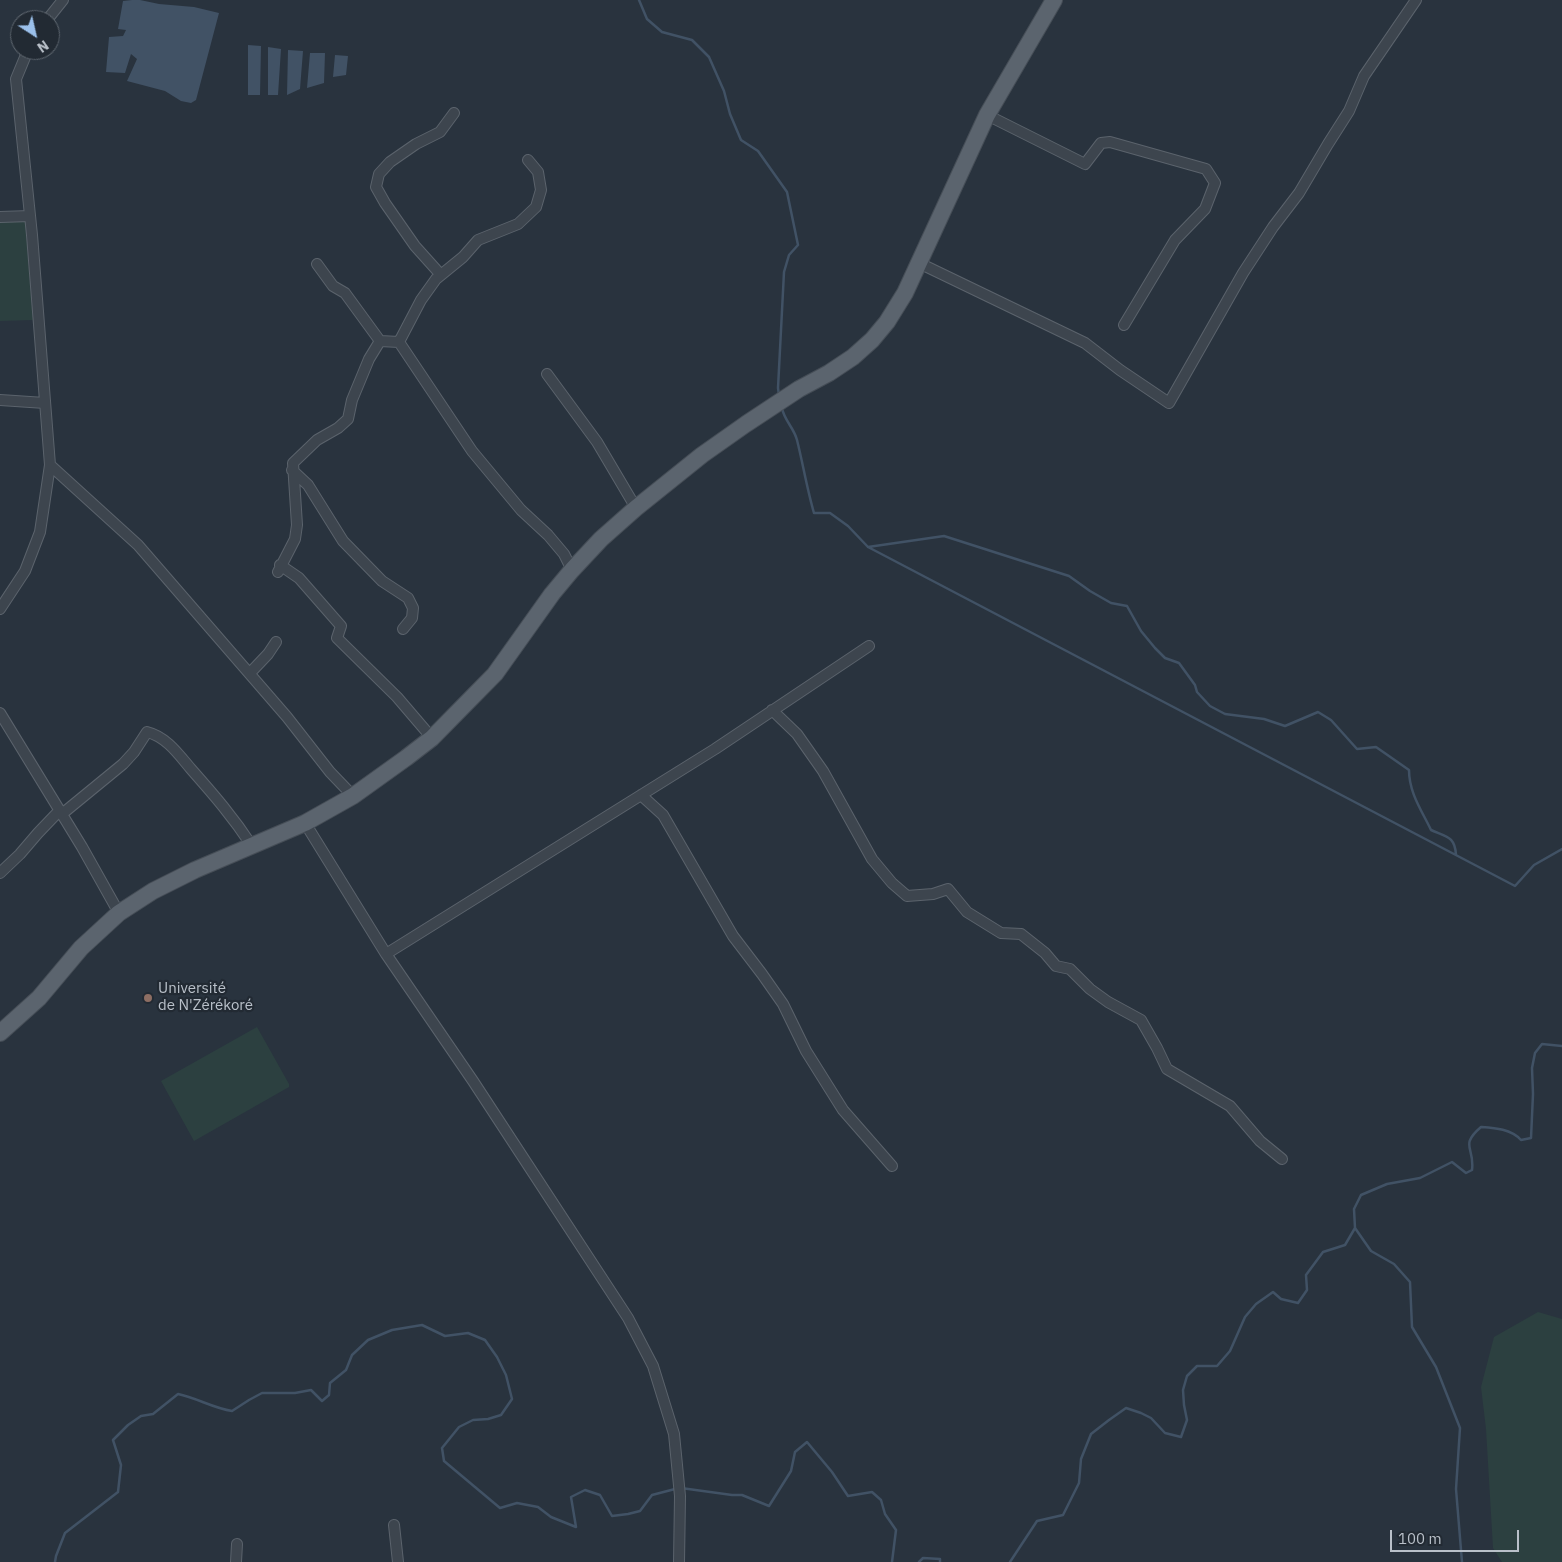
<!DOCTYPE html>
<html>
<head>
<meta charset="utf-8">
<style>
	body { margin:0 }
	#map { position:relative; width:1562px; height:1562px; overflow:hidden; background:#29333e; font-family:"IBM Plex Sans",sans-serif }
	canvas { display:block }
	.north { position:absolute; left:10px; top:10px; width:50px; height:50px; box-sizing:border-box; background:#222a33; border:1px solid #5e666f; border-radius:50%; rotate:145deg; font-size:14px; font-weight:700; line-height:20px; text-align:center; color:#b9c0c9 }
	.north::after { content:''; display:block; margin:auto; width:18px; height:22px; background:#9bc0eb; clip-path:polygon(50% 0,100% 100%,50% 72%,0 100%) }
	.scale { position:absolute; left:1390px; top:1530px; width:129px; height:22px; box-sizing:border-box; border:2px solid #b9c0c9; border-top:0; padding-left:6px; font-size:15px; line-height:18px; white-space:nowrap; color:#b9c0c9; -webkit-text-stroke:4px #222a33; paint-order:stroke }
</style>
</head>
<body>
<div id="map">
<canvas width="1562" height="1562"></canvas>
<div class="north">N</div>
<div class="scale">100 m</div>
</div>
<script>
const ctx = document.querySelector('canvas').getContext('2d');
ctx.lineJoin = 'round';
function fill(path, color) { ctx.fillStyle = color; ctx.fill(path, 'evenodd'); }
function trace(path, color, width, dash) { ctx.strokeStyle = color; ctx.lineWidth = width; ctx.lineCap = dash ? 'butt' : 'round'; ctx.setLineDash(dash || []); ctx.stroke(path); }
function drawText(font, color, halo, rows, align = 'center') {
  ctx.font = font + ' "IBM Plex Sans",sans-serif'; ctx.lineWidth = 4.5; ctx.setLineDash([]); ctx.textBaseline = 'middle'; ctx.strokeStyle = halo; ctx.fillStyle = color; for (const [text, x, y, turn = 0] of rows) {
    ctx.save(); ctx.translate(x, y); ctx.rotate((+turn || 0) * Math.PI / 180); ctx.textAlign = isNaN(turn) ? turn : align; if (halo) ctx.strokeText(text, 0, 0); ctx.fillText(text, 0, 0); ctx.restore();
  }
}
const green = new Path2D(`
	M25,219L33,320L0,321V221Z
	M257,1027L289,1084V1087L194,1141L161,1081Z
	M1538,1312L1562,1319V1562H1502L1493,1548L1486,1429L1481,1387L1494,1337Z`);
const water = new Path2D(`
	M132,0H140L159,4L194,7L219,13L196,100L191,103L181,101L165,91L127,81L137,59L131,54L125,73L106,72L109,37L123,36L126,30L118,29L123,1Z
	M248,45L261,46L260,95H248Z
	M268,47L281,49L278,95H268Z
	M288,50L303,51L300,89L287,95Z
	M310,53H325L324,83L307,88Z
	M335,55L348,56L346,75L333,77Z`);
const stream = new Path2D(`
	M639,0L647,19L662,32L692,40L709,57L724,91L730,114L741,140L758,151L787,192L798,245L789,255L784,272L778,388L779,395
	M782,408C784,420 794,428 797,440C803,464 807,489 814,513H830L848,526L868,547L1515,886L1534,865L1562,849
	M868,547L944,536L1069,576L1090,591L1111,603L1127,606L1141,631L1155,648L1165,658L1179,663L1195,685L1197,692L1210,706L1225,714L1264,719L1285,726L1318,712L1331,720L1357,749L1376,747L1409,770C1409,793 1422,811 1431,830C1446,837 1455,836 1456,855
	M1355,1228L1371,1251L1394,1264L1410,1282L1412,1327L1436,1367L1460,1428L1456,1489L1462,1562
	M681,1488L732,1495H742L769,1506L791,1471L795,1452L807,1442L832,1472L848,1496L872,1492L881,1500L885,1514L896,1530L892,1562
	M55,1562L56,1556L65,1533L118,1492L121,1465L113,1440L128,1425L141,1416L153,1414L178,1394C197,1398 213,1408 232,1411L249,1400L262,1393H295L311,1390L322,1401L329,1395L330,1383L346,1370L352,1355L368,1340L392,1330L422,1325L445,1336L468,1333L485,1340L497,1357L506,1375L512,1399L501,1415L488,1419L473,1420L459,1427L442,1448L444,1461L500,1508L517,1503L538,1507L551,1517L576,1527L571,1497L585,1490L600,1495L612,1516L628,1514L640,1511L652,1495L675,1489
	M919,1562L923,1558L940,1559V1562
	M1010,1562L1037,1521L1063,1515L1079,1483L1081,1459L1091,1434L1109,1420L1126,1408L1141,1413L1151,1418L1165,1433L1181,1437L1187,1420L1184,1405L1183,1390L1187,1376L1197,1366H1217L1230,1351L1245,1317L1256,1304L1273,1292L1281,1299L1298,1303L1307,1290L1306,1275L1323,1252L1345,1245L1355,1228L1354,1209L1361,1195L1387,1184L1420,1178L1452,1162L1466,1173L1472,1170C1475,1147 1459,1146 1481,1127C1495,1128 1511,1129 1521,1140L1531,1138L1533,1094L1532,1068L1535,1053L1542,1044L1562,1046`);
const street = new Path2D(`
	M47,20L63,0
	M987,115L1085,164L1101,143L1110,142L1206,169L1215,183L1205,209L1175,240L1124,325
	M0,217L30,216
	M919,263L1085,343L1120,370L1169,403L1243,273L1273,227L1299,193L1328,144L1349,111L1364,76L1416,0
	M317,264L333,286L345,293L380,341L399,342L472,451L521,510L548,535L564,554L572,570
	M441,275L415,246L385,203L376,187L379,174L390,162L416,144L440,132L454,113
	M399,342L421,300L436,279L463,257L478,240L518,224L536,207L541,190L538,172L528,160
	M547,374L597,442L636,508
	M0,400L45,403
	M50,465L138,545L287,717L330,772L353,796
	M292,470L308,485L343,541L382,581L408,598L413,608L412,618L403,629
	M280,565L299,578L341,626L337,638L397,697L432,738
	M278,572L295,539L297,525L293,463L317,440L338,428L348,419L352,400L369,359L380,341
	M0,609L25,571L40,532L50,465L32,235L16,79L28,50
	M250,673L268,654L276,642
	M772,710L797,734L823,771L872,859L892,883L907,896L933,894L948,889L967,912L1001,933L1021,934L1045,953L1056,966L1070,969L1090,989L1108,1002L1141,1020L1157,1048L1167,1069L1230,1106L1260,1141L1282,1159
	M0,713L82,847L119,913
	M641,795L663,815L733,936L762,974L783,1004L806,1051L843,1110L892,1166
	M62,814L123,764L134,752L147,732C167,737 179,755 191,769C214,795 233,817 252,846
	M305,823L386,954L473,1081L628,1318L653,1366L674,1434L680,1496L679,1562
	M0,873L20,854L38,833L60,810
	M386,954L715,749L869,646
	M394,1525L398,1562
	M236,1562L237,1544`);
const primary = new Path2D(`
	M0,1033L39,998L81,948L119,913L153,891L195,870L305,823L353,796L406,758L432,738L495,674L552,594L572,570L601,539L636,508L702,455L746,424L799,389L829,373L853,357L872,340L887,322L905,293L987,115L1054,0`);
const markers = [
	[148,998,5,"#8d6e63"]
];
const poiNames = [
	["Université",158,989],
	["de N'Zérékoré",158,1006]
];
fill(green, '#2c4040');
fill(water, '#415265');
trace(stream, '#415265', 2.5);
trace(street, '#5b636c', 12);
trace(primary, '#464e57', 18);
trace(street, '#3d454e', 10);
trace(primary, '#5b646e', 16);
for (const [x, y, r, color] of markers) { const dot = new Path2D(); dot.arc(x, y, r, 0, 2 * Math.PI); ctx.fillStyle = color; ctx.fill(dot); trace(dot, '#222a33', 2); }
drawText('15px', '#b9c0c9', '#222a33', poiNames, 'left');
</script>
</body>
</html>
